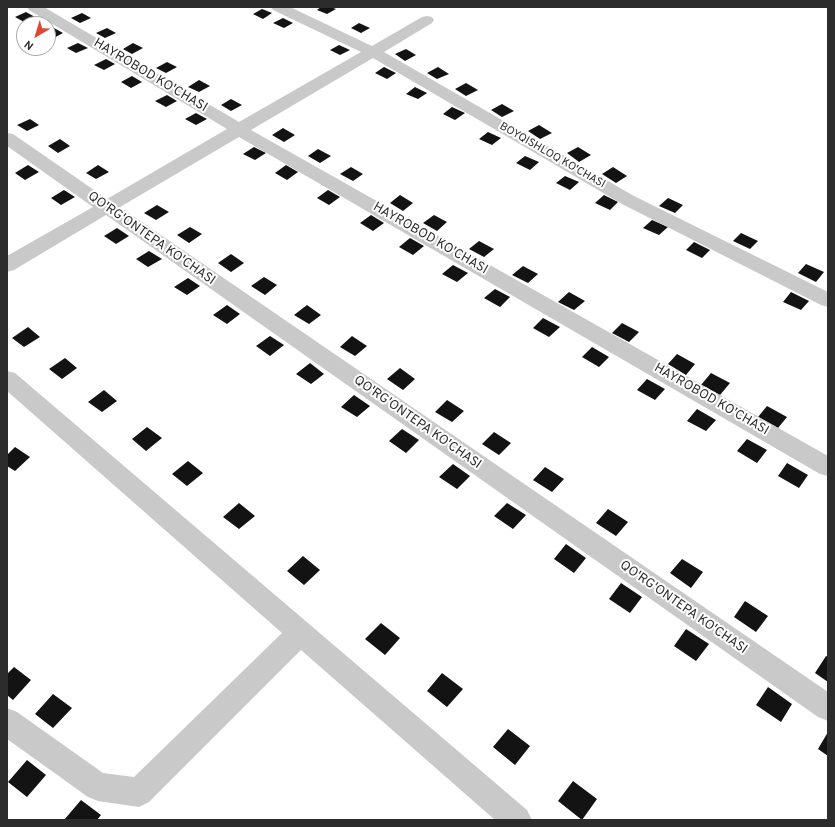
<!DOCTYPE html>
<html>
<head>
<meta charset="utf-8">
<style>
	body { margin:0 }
	#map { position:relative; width:835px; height:827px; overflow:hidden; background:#fff; font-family:Overpass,sans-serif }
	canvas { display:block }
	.frame { position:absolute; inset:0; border:8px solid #2c2c2c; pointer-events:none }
	.north { position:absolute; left:16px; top:16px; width:40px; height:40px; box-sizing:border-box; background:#fff; border:1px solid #ababab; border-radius:50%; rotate:218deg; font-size:11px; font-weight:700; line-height:16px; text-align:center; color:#2c2c2c }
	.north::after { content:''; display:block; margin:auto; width:14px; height:18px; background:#dd4734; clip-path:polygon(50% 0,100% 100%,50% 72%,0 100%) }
</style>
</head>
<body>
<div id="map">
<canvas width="835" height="827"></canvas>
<div class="frame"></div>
<div class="north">N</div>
</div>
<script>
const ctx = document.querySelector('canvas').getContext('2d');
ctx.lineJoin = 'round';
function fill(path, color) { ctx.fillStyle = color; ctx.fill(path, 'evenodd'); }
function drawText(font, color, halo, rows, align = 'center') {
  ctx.font = font + ' Overpass,sans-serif'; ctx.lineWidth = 4; ctx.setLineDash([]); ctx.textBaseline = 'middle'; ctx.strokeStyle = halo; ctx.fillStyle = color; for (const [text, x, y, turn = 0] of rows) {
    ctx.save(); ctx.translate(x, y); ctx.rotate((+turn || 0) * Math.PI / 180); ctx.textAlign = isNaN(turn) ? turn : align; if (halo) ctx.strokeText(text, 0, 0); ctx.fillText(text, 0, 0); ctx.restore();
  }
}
const building = new Path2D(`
	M321,7H331L336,9L327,14L317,10Z
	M262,9L272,13L263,19L253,14Z
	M26,12L35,17L24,22L15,17Z
	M82,13L91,18L80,23L71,18Z
	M283,18L293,23L284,28L273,23Z
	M359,23L370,28L361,33L351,28Z
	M54,28L63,33L52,39L48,36V32Z
	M107,28L116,33L105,38L96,33Z
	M78,43L88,48L76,53L67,48Z
	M133,43L143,48L132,54L123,49Z
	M339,45L350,50L340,55L330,50Z
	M406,49L416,55L405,61L395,54Z
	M106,59L115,64L104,70L94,65Z
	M167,62L177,67L166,73L156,68Z
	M384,67L396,73L387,79L375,73Z
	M438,67L449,74L437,79L427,73Z
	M132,76L142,82L131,88L121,82Z
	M199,80L210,86L199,92L188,87Z
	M466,83L478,90L466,96L455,89Z
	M415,87L427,93L418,99L406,94Z
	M167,95L177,101L166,107L155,101Z
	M231,99L242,105L231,111L221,105Z
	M502,104L514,111L502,117L491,110Z
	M452,107L465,113L455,120L443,114Z
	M196,113L207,119L196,125L185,119Z
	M30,119L39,125L27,131L17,125Z
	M539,125L552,133L540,139L528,131Z
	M283,128L295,135L284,142L272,135Z
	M488,132L501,138L492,145L479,139Z
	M60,139L70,146L58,153L48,146Z
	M254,147L266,153L255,160L243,154Z
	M578,147L591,155L579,162L567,153Z
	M318,149L331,156L320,163L308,156Z
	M525,156L539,162L530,170L516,163Z
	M28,165L39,172L25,180L15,173Z
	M98,165L109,172L96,179L86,173Z
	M286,165L298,172L287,180L275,173Z
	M351,167L363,174L353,181L340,174Z
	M613,167L627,176L616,183L602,174Z
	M565,176L579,182L570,190L556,183Z
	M64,190L75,197L61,205L51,198Z
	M328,190L340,197L329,205L317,198Z
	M400,195L413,203L403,211L390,203Z
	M604,195L618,202L610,210L595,203Z
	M668,198L683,205L675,213L659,206Z
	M157,205L169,212L156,220L144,213Z
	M371,215L384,223L373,231L360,223Z
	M434,215L447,222L437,231L423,223Z
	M652,220L668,227L659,235L643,228Z
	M190,227L202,234L189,243L177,235Z
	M117,228L129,236L116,244L104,236Z
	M741,233L758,241L750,249L733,241Z
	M410,238L424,246L413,255L399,247Z
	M479,241L494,249L484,257L469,249Z
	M694,242L710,250L702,258L686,250Z
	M149,251L162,259L148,267L136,259Z
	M231,254L244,263L231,272L218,263Z
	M806,264L824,272L816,282L798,273Z
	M453,265L468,273L457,282L442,274Z
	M523,266L538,274L528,283L512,275Z
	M264,277L277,285L265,295L251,286Z
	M188,278L200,286L187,295L174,287Z
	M495,289L510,297L500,307L484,298Z
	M569,292L585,301L574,310L558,302Z
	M791,292L809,301L801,310L783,302Z
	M227,305L240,314L227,324L213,315Z
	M307,305L321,315L309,324L294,315Z
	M543,318L560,327L549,337L533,328Z
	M622,323L639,332L629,342L612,333Z
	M28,327L40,337L24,347L12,338Z
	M270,336L284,345L270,356L256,346Z
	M352,336L367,346L355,356L340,347Z
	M592,347L609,357L599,367L582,357Z
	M677,354L695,364L686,375L668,364Z
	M65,358L77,368L62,379L49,369Z
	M310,363L324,374L311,384L296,374Z
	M400,368L415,379L403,390L387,379Z
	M711,373L730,383L720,395L701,385Z
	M647,379L665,389L655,400L637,390Z
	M104,390L117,401L102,412L88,402Z
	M354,395L370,406L357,417L341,407Z
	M447,400L464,411L452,422L435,412Z
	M767,406L787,417L778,428L758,417Z
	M697,409L716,420L706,431L687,421Z
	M147,427L162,438L146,451L132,439Z
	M402,429L419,440L406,453L389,441Z
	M494,432L511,443L499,455L482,444Z
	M747,439L767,450L757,463L737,451Z
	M15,447L30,457L15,471L7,466V455Z
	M188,461L203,473L187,486L172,474Z
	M787,463L808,475L799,488L778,476Z
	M453,464L470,476L457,489L439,477Z
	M545,467L564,479L552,492L533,480Z
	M239,503L255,516L239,529L223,517Z
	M507,503L526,515L513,529L494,516Z
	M608,509L628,522L616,536L596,523Z
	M566,544L586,558L574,573L554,559Z
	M303,556L320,570L304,585L287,571Z
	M682,559L703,572L691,588L670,573Z
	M621,583L642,597L630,613L609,599Z
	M745,601L768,616L756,632L734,617Z
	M381,623L400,638L385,655L365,639Z
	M686,629L709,644L696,661L674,646Z
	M826,656L828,657V682L815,673Z
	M14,667L31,680L13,700L7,695V674Z
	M442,673L463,689L447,707L427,691Z
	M768,687L792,704L781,722L756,705Z
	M53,694L72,708L53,728L35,714Z
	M508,729L530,746L515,765L493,747Z
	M828,732V756L818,749Z
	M27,760L46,775L27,797L8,782Z
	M573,781L597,799L582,820L558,801Z
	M81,800L101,815L97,820H64Z`);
const minor = new Path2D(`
	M27,7H44L239,122L361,52L273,10L271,7H290L372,46L422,17L427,16L432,17L434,20L432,23L384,52L634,196L828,292V307L821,305L622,204L373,58L251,130L828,456V476L820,474L239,137L120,207L828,692V721L818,717L106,215L14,270L7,272V256L93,207L7,146V133L13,134L107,199L227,129L29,10Z
	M7,371L15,373L527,810L532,820H495L301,650L149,802L139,807L98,801L88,797L7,739V708L17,712L103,773L134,777L282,633L7,391Z`);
const farStreetnames = [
	["BOYQISHLOQ KO'CHASI",552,156,30]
];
const streetNames = [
	["HAYROBOD KO'CHASI",150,76,31],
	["QO'RG'ONTEPA KO'CHASI",151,239,35],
	["HAYROBOD KO'CHASI",430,239,30],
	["HAYROBOD KO'CHASI",711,400,30],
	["QO'RG'ONTEPA KO'CHASI",417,423,35],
	["QO'RG'ONTEPA KO'CHASI",683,608,35]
];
fill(building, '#131313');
fill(minor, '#c9c9c9');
drawText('11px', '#2c2c2c', '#fff', farStreetnames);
drawText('13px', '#2c2c2c', '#fff', streetNames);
</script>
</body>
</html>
